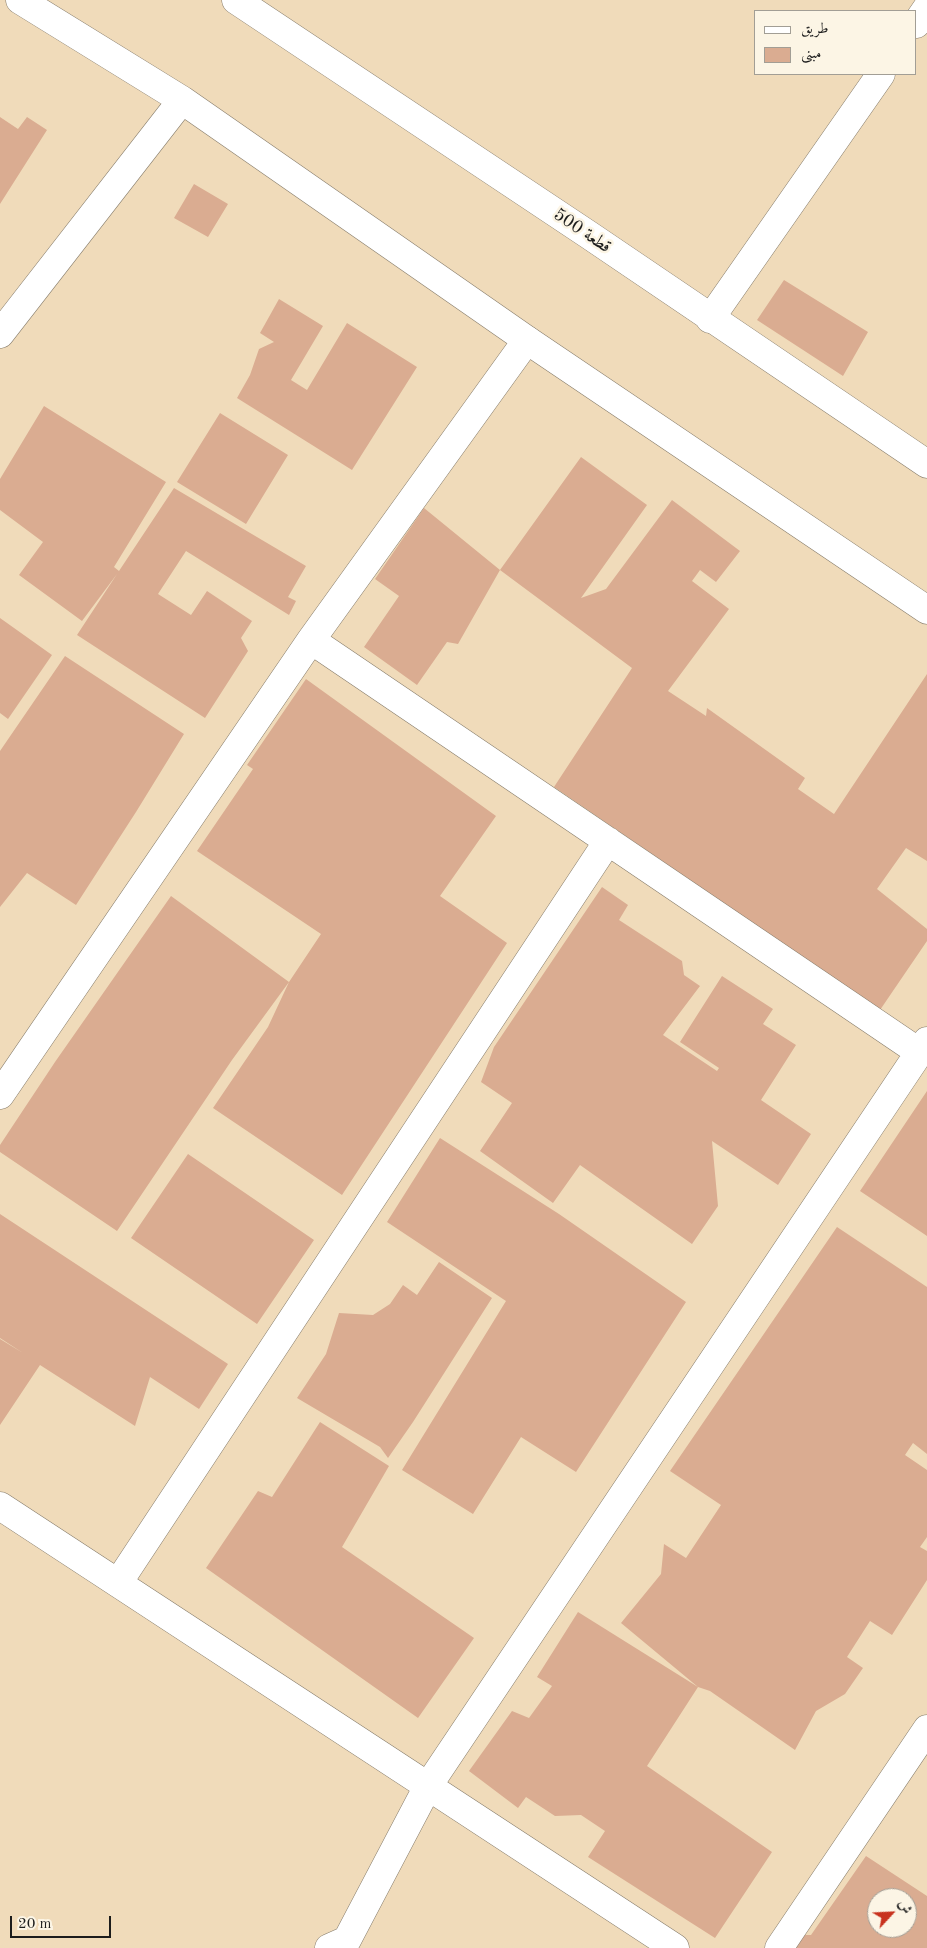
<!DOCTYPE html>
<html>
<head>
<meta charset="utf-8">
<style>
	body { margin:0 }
	#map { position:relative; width:927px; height:1948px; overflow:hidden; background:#f0dbba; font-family:"Old Standard TT",Amiri,serif }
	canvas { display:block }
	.legend { position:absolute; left:754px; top:10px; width:162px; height:65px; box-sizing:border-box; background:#fcf5e5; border:1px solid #a29e95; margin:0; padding:6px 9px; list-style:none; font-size:15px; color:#1c1c1c }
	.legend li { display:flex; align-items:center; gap:10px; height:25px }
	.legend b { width:25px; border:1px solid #a29e95 }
	.north { position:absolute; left:867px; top:1888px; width:50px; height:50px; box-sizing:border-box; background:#fcf5e5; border:1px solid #a29e95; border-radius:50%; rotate:65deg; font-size:14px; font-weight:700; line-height:20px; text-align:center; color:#1c1c1c }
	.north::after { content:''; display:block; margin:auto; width:18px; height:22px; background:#c8321e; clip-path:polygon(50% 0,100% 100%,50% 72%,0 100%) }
	.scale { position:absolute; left:10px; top:1916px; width:101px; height:22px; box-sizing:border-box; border:2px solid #1c1c1c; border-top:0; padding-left:6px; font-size:15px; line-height:18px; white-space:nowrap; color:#1c1c1c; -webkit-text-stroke:4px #fcf5e5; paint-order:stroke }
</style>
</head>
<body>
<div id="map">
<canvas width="927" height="1948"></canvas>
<ul class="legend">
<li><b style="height:6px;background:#fff"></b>طريق</li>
<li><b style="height:14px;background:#daac91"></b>مبنى</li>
</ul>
<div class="north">ش</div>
<div class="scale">20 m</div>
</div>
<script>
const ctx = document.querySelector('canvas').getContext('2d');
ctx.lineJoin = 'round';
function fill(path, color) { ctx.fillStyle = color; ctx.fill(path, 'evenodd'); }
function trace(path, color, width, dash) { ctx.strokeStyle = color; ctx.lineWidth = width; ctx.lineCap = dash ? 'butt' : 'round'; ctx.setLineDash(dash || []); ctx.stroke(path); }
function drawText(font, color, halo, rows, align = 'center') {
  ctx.font = font + ' "Old Standard TT",Amiri,serif'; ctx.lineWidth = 5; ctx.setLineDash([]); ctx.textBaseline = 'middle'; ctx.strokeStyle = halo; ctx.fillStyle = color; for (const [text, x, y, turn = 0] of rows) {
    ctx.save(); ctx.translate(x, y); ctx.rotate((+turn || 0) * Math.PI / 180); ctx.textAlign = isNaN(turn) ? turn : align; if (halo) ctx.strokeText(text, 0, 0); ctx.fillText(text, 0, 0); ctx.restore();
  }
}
const building = new Path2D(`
	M0,117L18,129L27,117L47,130L0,204Z
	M194,184L228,204L208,237L174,218Z
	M784,280L868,332L843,376L757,320Z
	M279,299L323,326L291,380L307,390L347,323L417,367L352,470L237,398L250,375L259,349L274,342L260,333Z
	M44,406L166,482L114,567L119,571L174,488L306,566L288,597L296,601L289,615L186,551L158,594L191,615L207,591L252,621L241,638L248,651L205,718L77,635L117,574L82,621L19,575L43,542L0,510V479Z
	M220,413L288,455L246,524L177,482Z
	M581,457L647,505L581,598L606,589L672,500L740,551L716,582L700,570L692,581L729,609L668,691L706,716L707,708L805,778L798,789L834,814L927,674V861L906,848L877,889L927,929V941L880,1010L554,787L632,668L500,570Z
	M424,508L500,570L458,644L447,642L417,685L364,647L399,596L375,579Z
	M0,618L52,655L8,719L0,713Z
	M65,656L184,734L136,812L76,905L27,873L0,907V751Z
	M306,679L496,816L440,896L507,943L342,1195L213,1108L268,1027L289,982L232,1060L117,1231L0,1152V1145L55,1062L171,896L289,982L321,934L197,851L253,769L247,765Z
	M602,887L628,905L619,920L682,961L684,975L700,986L663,1035L717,1071L719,1068L680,1042L722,976L773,1009L763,1024L796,1045L761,1100L811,1134L778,1185L712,1141L718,1206L692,1244L580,1165L553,1203L480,1151L512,1103L481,1082L494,1047Z
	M927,1091V1236L860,1191Z
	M440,1138L559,1214L686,1302L576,1472L521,1437L473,1514L402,1470L506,1301L387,1222Z
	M188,1154L314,1240L257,1324L131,1238Z
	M0,1214L228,1364L199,1409L150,1377L135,1426L40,1365L0,1425V1339L23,1353L0,1338Z
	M837,1227L927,1287V1454L913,1443L905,1455L927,1470V1537L920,1547L927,1551V1580L892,1635L870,1621L847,1657L863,1668L845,1694L816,1711L795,1750L710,1691L698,1687L621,1623L661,1574L664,1544L686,1558L721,1505L670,1471Z
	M439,1262L492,1298L413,1422L388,1458L380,1447L297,1398L326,1354L339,1313L373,1315L390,1304L403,1285L417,1295Z
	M320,1422L389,1466L342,1547L474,1638L418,1718L206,1568L258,1491L272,1497Z
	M578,1612L698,1687L647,1766L772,1852L715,1938L588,1857L605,1831L581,1815L555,1816L526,1797L518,1808L469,1771L512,1711L529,1718L552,1686L537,1677Z
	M866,1856L927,1896V1948H791L799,1935H811ZM877,1898H907V1928H877Z`);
const minor = new Path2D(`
	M916,24L927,8
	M710,319L881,74
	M311,640L919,1052
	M0,1095L311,640L527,340
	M0,1506L675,1948
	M118,1583L608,841
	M329,1948L347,1940L428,1786L927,1041
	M779,1948L927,1729`);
const tertiary = new Path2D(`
	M20,0L182,100L527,340L927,610
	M236,0L589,235L927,464
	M0,334L182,100`);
const streetNames = [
	["قطعة 500",582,231,34]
];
fill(building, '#daac91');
trace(minor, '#867c6b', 29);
trace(tertiary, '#867c6b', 29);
trace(minor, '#fff', 28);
trace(tertiary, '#fff', 28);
drawText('18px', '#1c1c1c', '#fcf5e5', streetNames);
</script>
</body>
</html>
